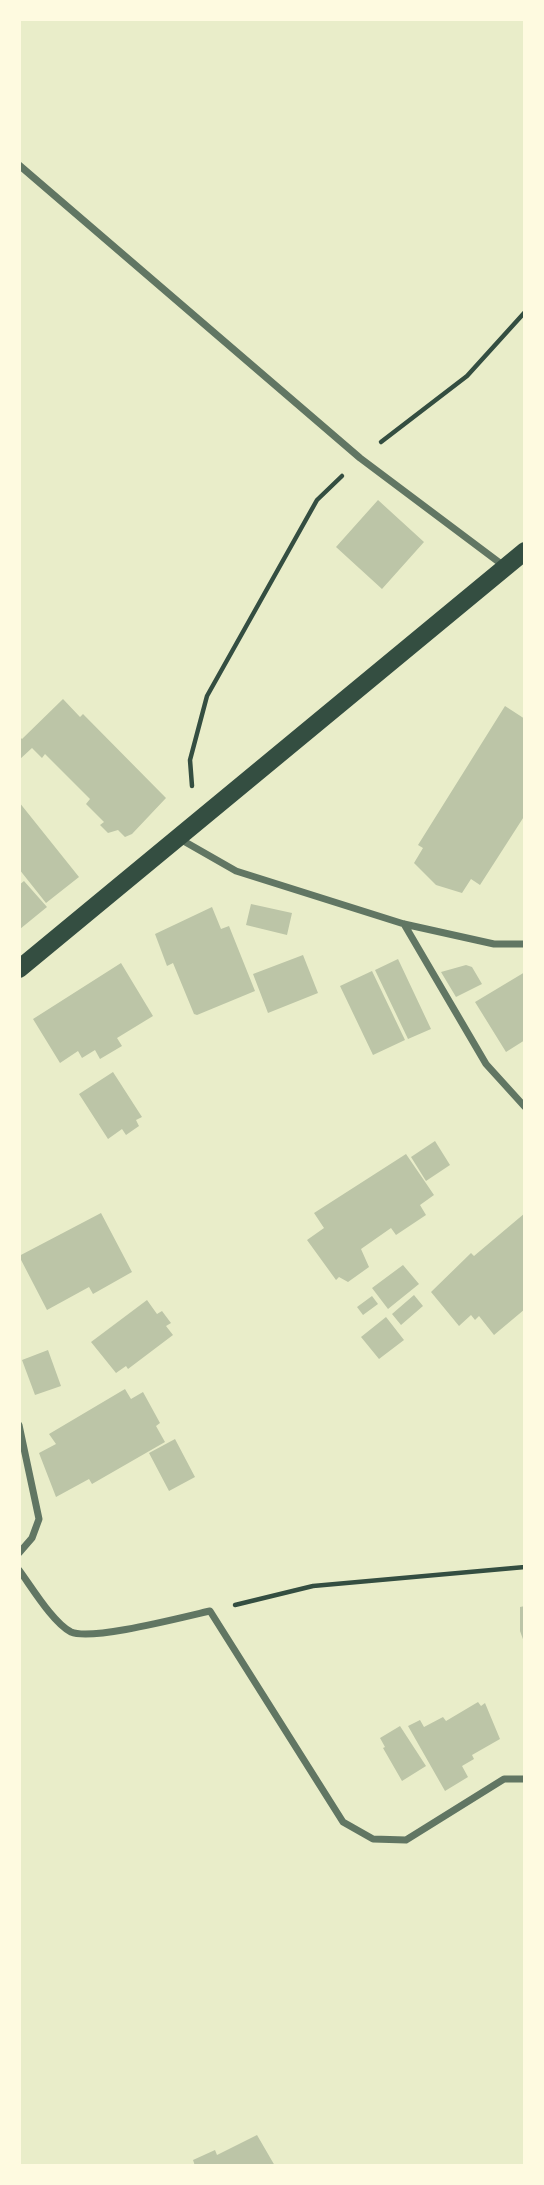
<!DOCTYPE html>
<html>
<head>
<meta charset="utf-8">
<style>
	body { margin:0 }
	#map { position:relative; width:544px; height:2185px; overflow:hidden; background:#e9edc9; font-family:Rubik,sans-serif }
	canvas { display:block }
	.frame { position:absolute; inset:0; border:21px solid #fefae0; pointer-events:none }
</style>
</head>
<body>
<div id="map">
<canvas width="544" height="2185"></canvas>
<div class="frame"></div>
</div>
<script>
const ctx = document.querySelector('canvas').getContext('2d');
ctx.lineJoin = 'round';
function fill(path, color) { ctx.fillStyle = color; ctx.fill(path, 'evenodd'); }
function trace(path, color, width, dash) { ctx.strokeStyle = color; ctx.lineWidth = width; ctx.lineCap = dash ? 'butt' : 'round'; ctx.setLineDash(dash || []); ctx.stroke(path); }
const building = new Path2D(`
	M378,500L424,542L382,589L336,547Z
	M63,699L80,717L83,714L166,798L132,834L125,837L118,830L108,833L100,825L104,822L86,804L90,799L45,754L42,758L32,748L19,760V736L22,739Z
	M505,706L525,719V815L480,885L471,879L462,893L436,885L414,863L423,848L418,845Z
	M19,802L79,877L46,903L19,869Z
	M24,881L47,907L20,929L19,885Z
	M251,904L292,913L287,935L246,925Z
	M212,907L221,929L229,926L255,991L197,1015L194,1014L173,963L167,966L155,934Z
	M303,955L318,993L268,1013L253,974Z
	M398,959L431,1029L408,1039L375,970Z
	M121,963L153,1016L117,1038L122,1046L100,1059L95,1050L82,1058L78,1051L60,1063L33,1019Z
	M466,965L472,967L482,984L456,997L441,972Z
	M372,971L405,1040L373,1055L340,986Z
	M525,972V1040L506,1052L475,1002Z
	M113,1072L142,1117L136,1120L139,1126L126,1135L122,1129L108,1139L79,1094Z
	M435,1141L450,1165L426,1181L411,1157Z
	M406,1154L434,1195L420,1205L426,1215L396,1235L391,1228L361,1249L369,1267L348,1282L339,1277L336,1280L307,1240L324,1228L314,1213Z
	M101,1213L132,1272L93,1294L89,1287L47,1310L19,1256Z
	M525,1213V1309L494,1335L479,1316L475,1320L471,1315L459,1326L431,1292L471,1253L474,1256Z
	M403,1265L419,1284L388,1309L372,1288Z
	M414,1295L423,1306L401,1325L392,1314Z
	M372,1296L378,1304L363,1315L357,1307Z
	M147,1300L157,1314L162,1311L171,1323L166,1326L173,1335L128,1369L126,1366L116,1373L91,1342Z
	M386,1317L404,1340L379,1359L361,1337Z
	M48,1350L61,1386L35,1395L22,1360Z
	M125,1389L131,1399L143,1392L160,1423L156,1426L165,1442L92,1484L89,1479L56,1497L39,1453L56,1444L49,1434Z
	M175,1439L195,1477L169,1491L149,1453Z
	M525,1606V1642H524L520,1631V1607Z
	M478,1702L481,1706L485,1703L500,1739L472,1755L474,1759L462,1766L468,1777L445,1791L408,1726L420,1720L424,1727L443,1717L446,1721Z
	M400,1726L426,1766L402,1781L383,1748L385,1747L380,1738Z
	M257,2135L275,2166H195L193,2160L215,2150L217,2155Z`);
const path = new Path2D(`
	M381,442L467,376L525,312
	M192,786L190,760L207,696L317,500L342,476
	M235,1605L313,1586L525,1567`);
const minor = new Path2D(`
	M19,165L360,458L504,566
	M180,839L236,871L404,924L494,944H525
	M404,924L486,1064L525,1107
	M19,1425L39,1519L32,1538L19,1553
	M19,1570C31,1586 53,1623 71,1632C92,1641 183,1617 210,1611L343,1822L373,1839L406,1840L504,1779H525`);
const primary = new Path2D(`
	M19,969L525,551`);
fill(building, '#bcc5a7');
trace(path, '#344e41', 4.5);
trace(minor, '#617663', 7);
trace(primary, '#344e41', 18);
</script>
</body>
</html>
